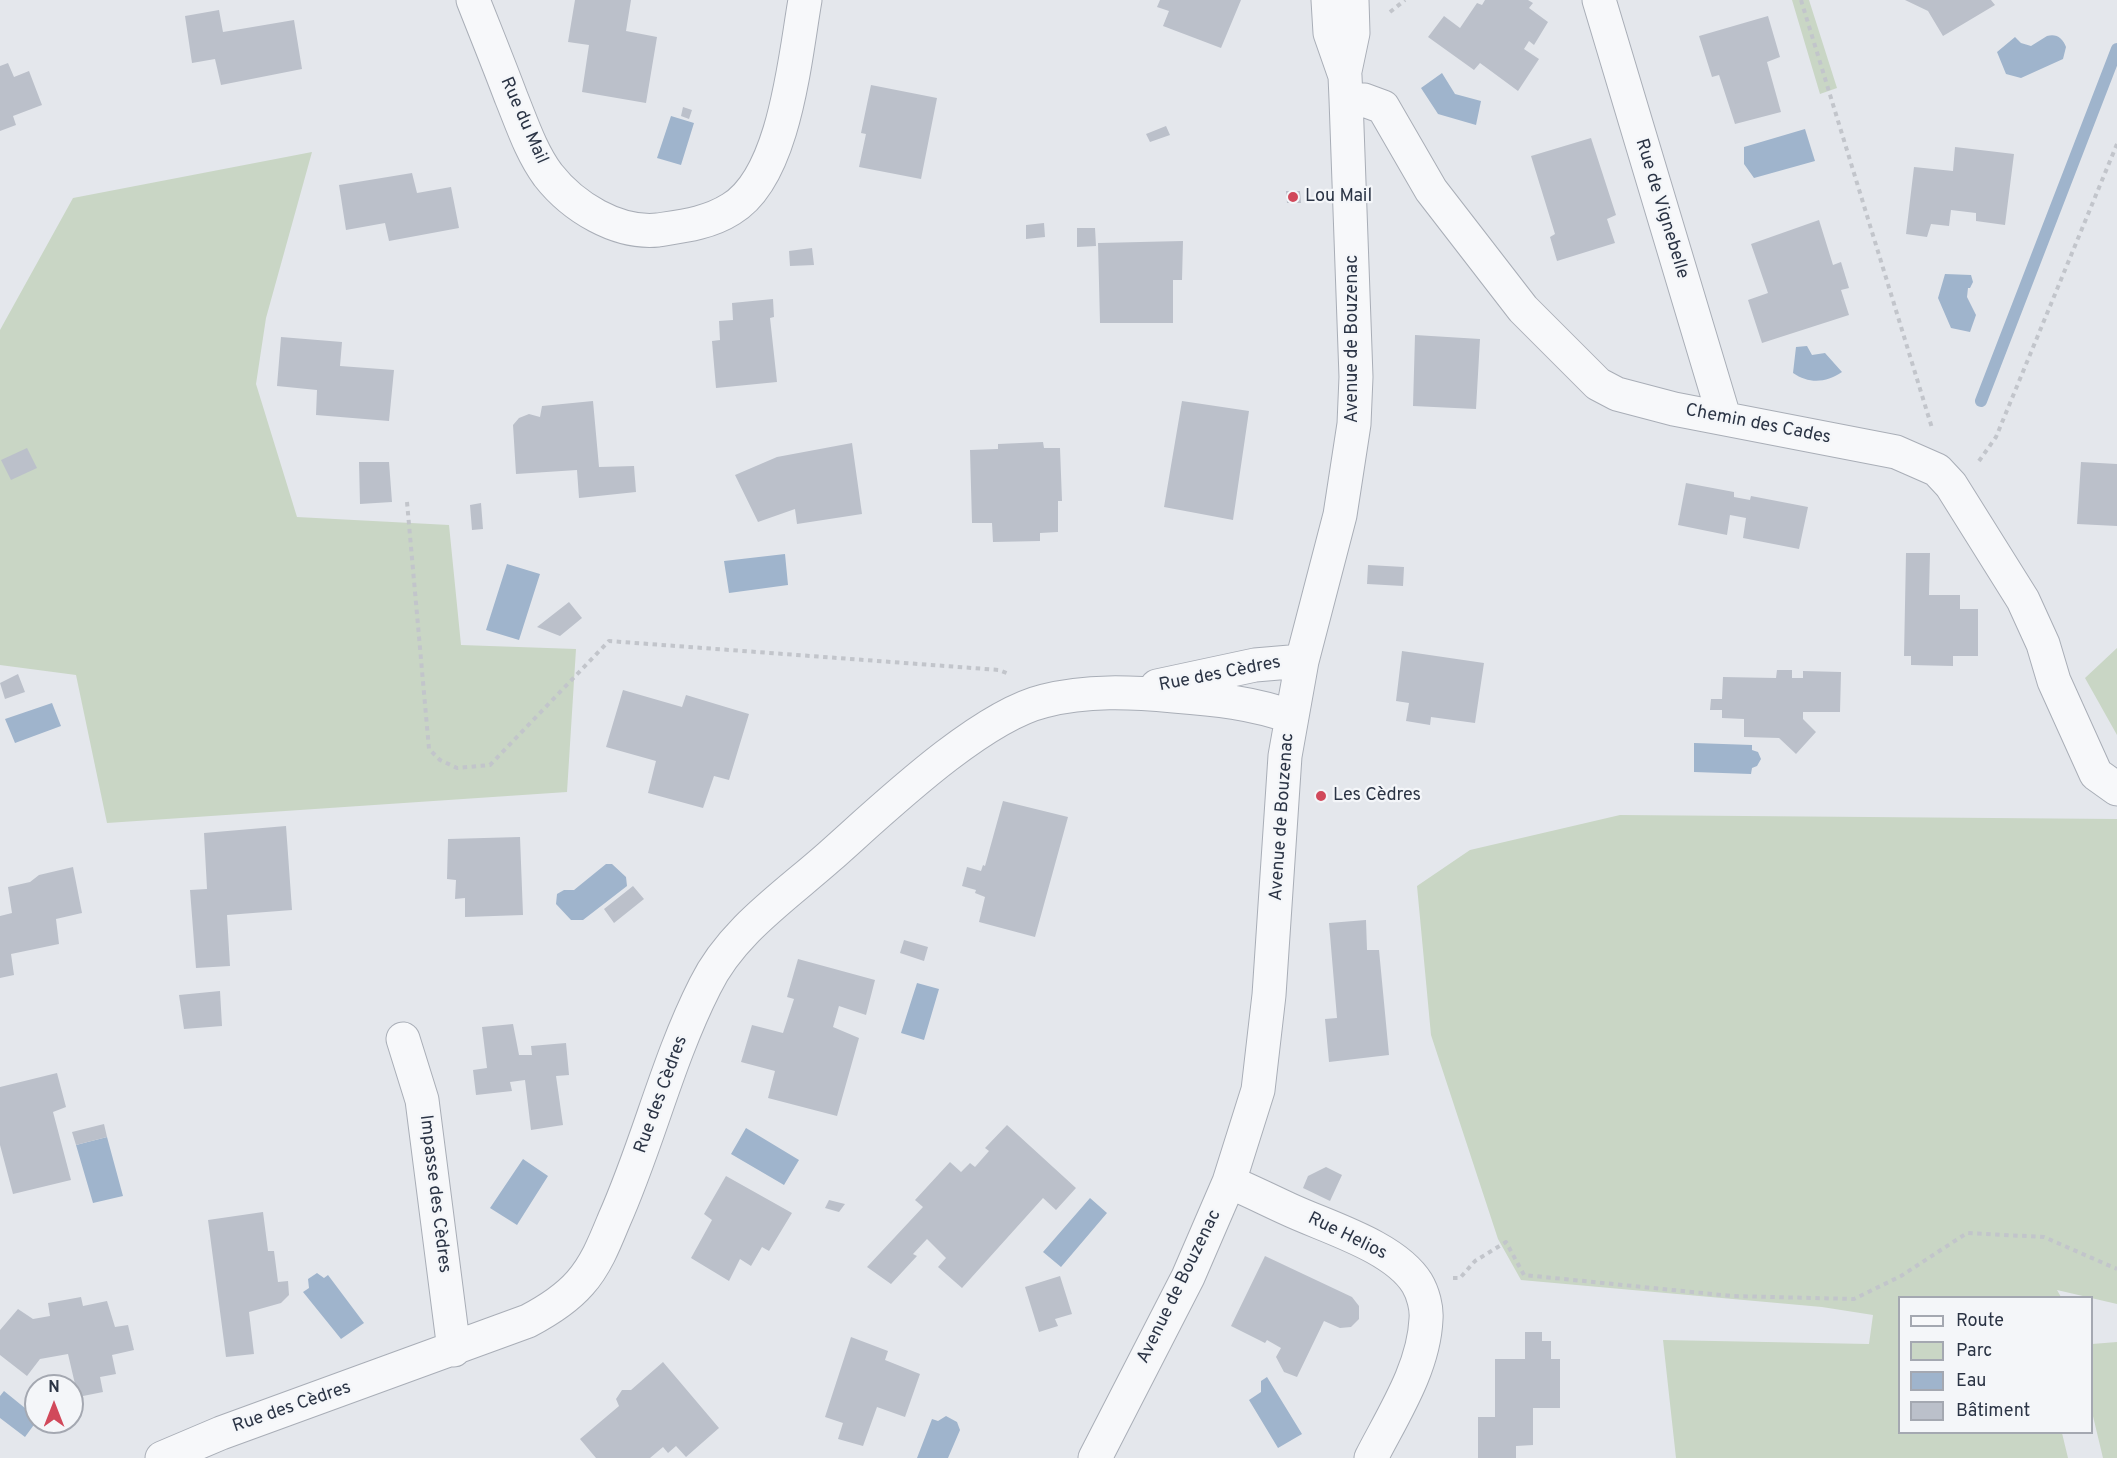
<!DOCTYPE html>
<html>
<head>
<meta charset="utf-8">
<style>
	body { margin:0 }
	#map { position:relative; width:2117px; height:1458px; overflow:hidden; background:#e4e7ec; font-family:Overpass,sans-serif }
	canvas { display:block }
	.legend { position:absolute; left:1898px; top:1296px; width:195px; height:138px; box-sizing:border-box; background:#f4f6f9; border:2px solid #a4a8b1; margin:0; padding:8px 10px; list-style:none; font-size:18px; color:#2b3445 }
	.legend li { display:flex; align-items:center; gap:12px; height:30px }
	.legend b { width:30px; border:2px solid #a4a8b1 }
	.north { position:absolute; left:24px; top:1374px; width:60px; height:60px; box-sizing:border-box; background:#f4f6f9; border:2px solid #a4a8b1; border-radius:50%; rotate:0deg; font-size:16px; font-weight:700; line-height:24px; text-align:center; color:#2b3445 }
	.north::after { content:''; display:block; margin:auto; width:21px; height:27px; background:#d1495b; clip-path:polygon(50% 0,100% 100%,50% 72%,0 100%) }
</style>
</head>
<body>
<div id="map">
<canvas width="2117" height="1458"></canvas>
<ul class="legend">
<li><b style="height:8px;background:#f7f8fa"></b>Route</li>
<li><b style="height:16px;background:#c9d6c5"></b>Parc</li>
<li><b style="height:16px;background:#9fb4cc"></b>Eau</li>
<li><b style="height:16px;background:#bbc0ca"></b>Bâtiment</li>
</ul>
<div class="north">N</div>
</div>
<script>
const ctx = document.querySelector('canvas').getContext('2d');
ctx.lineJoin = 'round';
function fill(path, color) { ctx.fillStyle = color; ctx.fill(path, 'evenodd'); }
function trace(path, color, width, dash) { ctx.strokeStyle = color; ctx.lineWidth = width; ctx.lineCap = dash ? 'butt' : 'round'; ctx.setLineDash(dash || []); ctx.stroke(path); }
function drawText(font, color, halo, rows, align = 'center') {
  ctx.font = font + ' Overpass,sans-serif'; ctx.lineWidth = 4.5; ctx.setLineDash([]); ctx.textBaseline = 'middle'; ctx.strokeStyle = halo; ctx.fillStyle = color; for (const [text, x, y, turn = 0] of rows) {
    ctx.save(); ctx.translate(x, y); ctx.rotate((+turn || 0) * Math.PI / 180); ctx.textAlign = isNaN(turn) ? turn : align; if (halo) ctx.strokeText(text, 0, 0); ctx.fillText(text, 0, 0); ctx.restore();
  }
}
const green = new Path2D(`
	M1792,0H1809L1837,88L1820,94Z
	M312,152L266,318L256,384L297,517L449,525L461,645L576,649L567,792L107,823L76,675L0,665V330L73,198Z
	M2117,648V735L2085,678Z
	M1620,815L2117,819V1304L2057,1290L2061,1297L1900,1298V1432L2062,1433L2068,1458H1676L1663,1340L1869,1344L1873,1315L1822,1307L1521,1280L1498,1239L1431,1035L1417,886L1470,850Z
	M2117,1342V1458H2103L2092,1412V1344Z`);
const water = new Path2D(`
	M2047,36C2056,33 2063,38 2066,47L2063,59L2021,78L2006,74L1997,52L2015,37L2021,43L2031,46Z
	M1442,73L1455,94L1481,101L1476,125L1438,114L1421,88Z
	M671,116L694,123L681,165L657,158Z
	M1805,129L1815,161L1754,178L1744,164V147Z
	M1945,274L1971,275L1973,282L1970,288H1968L1967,297L1976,315L1970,332L1951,328L1938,298Z
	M1807,346L1812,355L1825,353L1842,372C1826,383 1809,384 1793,373L1796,347Z
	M785,554L788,585L729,593L724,561Z
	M507,564L540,574L519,640L486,630Z
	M52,703L61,726L15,743L5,719Z
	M1694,743L1752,745V750L1758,752L1761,759L1757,766L1752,768L1751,774L1694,772Z
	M606,864H612L626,877L627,886L583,920H571L556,904L557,894L564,890H574Z
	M917,983L939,989L924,1040L901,1033Z
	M746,1128L799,1160L784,1185L731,1154Z
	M107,1137L123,1196L93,1203L76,1145Z
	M523,1159L548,1176L517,1225L490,1208Z
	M1090,1198L1107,1213L1061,1267L1043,1252Z
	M317,1273L324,1278L328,1275L364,1323L341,1339L303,1292L309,1288L308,1279Z
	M1267,1377L1302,1434L1278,1448L1249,1400L1261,1392V1381Z
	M4,1391L36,1417V1422L25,1437L0,1418V1396Z
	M946,1416L957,1422L960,1430L948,1458H917L932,1419L938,1421Z`);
const stream = new Path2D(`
	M1981,401L2117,49`);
const building = new Path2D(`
	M575,0H631L626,31L657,37L646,103L582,92L589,45L568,42Z
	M1160,0H1241L1221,48L1163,26L1169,11L1157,7Z
	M1485,0H1528L1533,3L1529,8L1548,22L1534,45L1529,41L1524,49L1539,59L1518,91L1480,63L1474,70L1428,37L1444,16L1460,28L1477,3L1482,5Z
	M1905,0H1991L1995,5L1943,36L1928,11Z
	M219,10L223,32L294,20L302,69L221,85L215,59L192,63L185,16Z
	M1768,16L1780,57L1767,62L1781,112L1735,124L1719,75L1712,77L1699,36Z
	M8,63L14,77L29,71L42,105L13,116L16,125L0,131V66Z
	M871,85L937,98L921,179L859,167L866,134L861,133Z
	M683,107L692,110L689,119L681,116Z
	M1166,126L1170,135L1150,142L1146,134Z
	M1591,138L1616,215L1607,219L1615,243L1557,261L1550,237L1555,234L1531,156Z
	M1955,147L2014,154L2005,225L1976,221V213L1951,210L1949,226L1931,224L1927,237L1906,234L1914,167L1953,171Z
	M412,173L417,193L451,187L459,228L389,241L385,223L346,230L339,185Z
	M1286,191H1300L1301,203H1287Z
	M1819,220L1833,265L1841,262L1849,288L1841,290L1849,315L1762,343L1748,300L1768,293L1751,244Z
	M1044,223L1045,237L1026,239V225Z
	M1077,228H1095L1096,246L1077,247Z
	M1183,241L1182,280H1173V323H1100L1098,243Z
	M812,248L814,265L790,266L789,251Z
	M773,299L774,317L770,318L777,382L716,388L712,341L720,340L719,321L733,320L732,303Z
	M1415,335L1480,339L1476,409L1413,406Z
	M281,337L342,342L340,366L394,370L389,421L316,415L317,390L277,386Z
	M593,401L599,467L634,466L636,492L579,498L577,470L516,474L513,425L519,418L529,414L540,417L542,406Z
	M1182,401L1249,411L1233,520L1164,507Z
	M1043,442L1044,448H1060L1062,501H1058V532L1040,533V541L993,542L992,523H972L970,450L998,449V444Z
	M852,443L862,514L797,524L795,509L758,522L735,475L777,457Z
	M27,448L37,468L11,480L1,460Z
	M359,462H389L392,502L360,504Z
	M2081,462L2117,464V526L2077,524Z
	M1686,483L1734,492V497L1750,500L1751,496L1808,507L1799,549L1743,538L1746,518L1730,515L1727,535L1678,525Z
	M481,503L483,529L472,530L470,505Z
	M1906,553H1930L1929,595H1960V609H1978V656H1953V666L1911,665V656H1904Z
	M1368,565L1404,567L1403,586L1367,584Z
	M569,602L582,618L560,636L537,627Z
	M1402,651L1484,663L1475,723L1431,717L1430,725L1406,721L1409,703L1396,701Z
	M1777,670H1792V678H1803V671L1841,672L1840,712H1803V719L1816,732L1796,754L1779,738L1744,737V719L1722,718V710H1710L1711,699H1722L1723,677L1776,678Z
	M18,674L25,692L5,699L0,683Z
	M623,690L682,707L686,695L749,714L729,780L714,776L703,808L648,793L656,761L606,747Z
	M1003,801L1068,817L1035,937L979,922L985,897L975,893L976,890L962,886L967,867L981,871L983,865L985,866Z
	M286,826L292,910L227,915L230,966L196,968L190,890L207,889L204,833Z
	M520,837L523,915L465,917V898L455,899L456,880L447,879L448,839Z
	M73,867L82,913L56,919L59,944L11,954L14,975L0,978V916L12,913L8,887L30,882L39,875Z
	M633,886L644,899L614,923L604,909Z
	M1366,920L1367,950H1379L1389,1055L1329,1062L1325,1019L1337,1018L1329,923Z
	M904,940L928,947L924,961L900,953Z
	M798,959L875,980L866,1015L839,1006L833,1027L859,1038L837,1116L768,1098L775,1071L741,1062L752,1025L783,1033L794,999L787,997Z
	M220,991L222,1026L184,1029L179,995Z
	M513,1024L519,1055H532L531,1046L566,1043L569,1075L556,1076L563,1125L531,1130L525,1080L510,1082L512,1091L476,1095L473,1070L487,1068L482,1027Z
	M57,1073L66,1107L53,1112L71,1180L13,1194L0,1145V1087Z
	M104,1124L107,1137L76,1145L72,1132Z
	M1007,1125L1076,1188L1056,1210L1043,1198L962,1288L938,1267L946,1258L927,1239L913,1254L917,1256L891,1284L867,1267L923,1207L915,1200L950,1162L961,1172L970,1163L975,1167L989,1151L985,1148Z
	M1326,1167L1342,1175L1330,1201L1303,1188L1308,1176Z
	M726,1176L792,1213L769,1251L762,1247L751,1266L740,1259L729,1281L691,1258L712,1220L704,1214Z
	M829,1200L845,1204L839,1212L825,1208Z
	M263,1212L268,1251H274L278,1282L288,1281L289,1295L281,1303L249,1312L254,1354L226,1357L208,1220Z
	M1265,1256L1352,1297L1359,1306V1319L1351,1327L1340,1328L1324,1321L1297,1377L1284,1372L1276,1357L1281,1348L1267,1340L1265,1343L1231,1326Z
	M1060,1276L1072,1314L1055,1319L1058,1326L1039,1332L1025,1287Z
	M81,1297L83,1306L107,1301L115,1327L128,1325L134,1350L112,1355L116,1374L100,1377L103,1392L78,1397L68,1354L40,1359L27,1376L0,1355V1330L18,1309L33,1319L50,1316L48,1303Z
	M1525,1332H1542V1341H1551V1359H1560V1408H1533V1445L1516,1446V1458H1478V1417H1495V1359H1525Z
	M851,1337L888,1351L885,1360L920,1374L905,1417L877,1407L863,1446L838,1439L843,1423L825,1417Z
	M663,1362L719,1428L686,1457L676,1446L668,1453L663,1447L650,1458H596L580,1439L619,1406L616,1399L622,1390H631Z`);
const path = new Path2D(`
	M1801,0L1932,428
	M1390,12L1405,0
	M1979,461L1996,437L2117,144
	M407,502L429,749L440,760L457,768L490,765L609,641L999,670L1009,674
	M1453,1278H1460L1475,1261L1506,1242L1524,1275L1732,1296L1854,1299L1901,1276L1967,1233L2044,1237L2117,1269`);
const minor = new Path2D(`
	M473,0C486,33 499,65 511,97C522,124 531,152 548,175C573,207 617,234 658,230C684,226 709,223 731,209C785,177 795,57 805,0
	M1599,0L1724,417
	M1345,71L1353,33L1352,0
	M1346,99L1364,100L1383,107L1431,190L1523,309L1598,384L1617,394L1674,409L1896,452L1937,470L1951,485L2023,600L2043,644L2054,681L2096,774L2117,789
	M1157,686L1255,665L1302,661
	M403,1039L422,1100L454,1350
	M1229,1182C1249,1190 1268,1200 1288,1209C1326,1227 1394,1246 1417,1283C1423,1293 1427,1308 1426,1319C1424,1368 1393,1415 1371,1458
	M162,1458L221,1433L528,1321C547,1311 566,1299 580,1283C596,1265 605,1242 614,1220C648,1144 667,1061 705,986C731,932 785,896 829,857C881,811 978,717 1044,701C1087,690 1131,692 1174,696C1215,699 1253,703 1292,717
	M1095,1458L1188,1277L1229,1182L1258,1090L1269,995L1285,756L1302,661L1340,515L1354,424L1356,377L1346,99L1345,76L1330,33L1328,0`);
const markers = [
	[1293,197,6,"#d1495b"],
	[1321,796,6,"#d1495b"]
];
const streetNames = [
	["Rue du Mail",523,121,66],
	["Rue de Vignebelle",1661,209,73],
	["Avenue de Bouzenac",1353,339,-90],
	["Chemin des Cades",1758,425,11],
	["Rue des Cèdres",1220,675,-11],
	["Avenue de Bouzenac",1283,817,-86],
	["Rue des Cèdres",662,1095,-70],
	["Impasse des Cèdres",434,1194,83],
	["Rue Helios",1347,1237,26],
	["Avenue de Bouzenac",1180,1287,-64],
	["Rue des Cèdres",292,1408,-19]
];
const poiNames = [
	["Lou Mail",1305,197],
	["Les Cèdres",1333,796]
];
fill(green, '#c9d6c5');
fill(water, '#9fb4cc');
trace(stream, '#9fb4cc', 12);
fill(building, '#bbc0ca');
trace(minor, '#a9aeb7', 35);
trace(path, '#c2c5cb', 4, [4.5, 4.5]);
trace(minor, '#f7f8fa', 33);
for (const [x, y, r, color] of markers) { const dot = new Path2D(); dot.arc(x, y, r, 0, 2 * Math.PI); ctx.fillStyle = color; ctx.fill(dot); trace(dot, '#f4f6f9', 2); }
drawText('18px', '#2b3445', '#f4f6f9', streetNames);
drawText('18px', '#2b3445', '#f4f6f9', poiNames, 'left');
</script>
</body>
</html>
